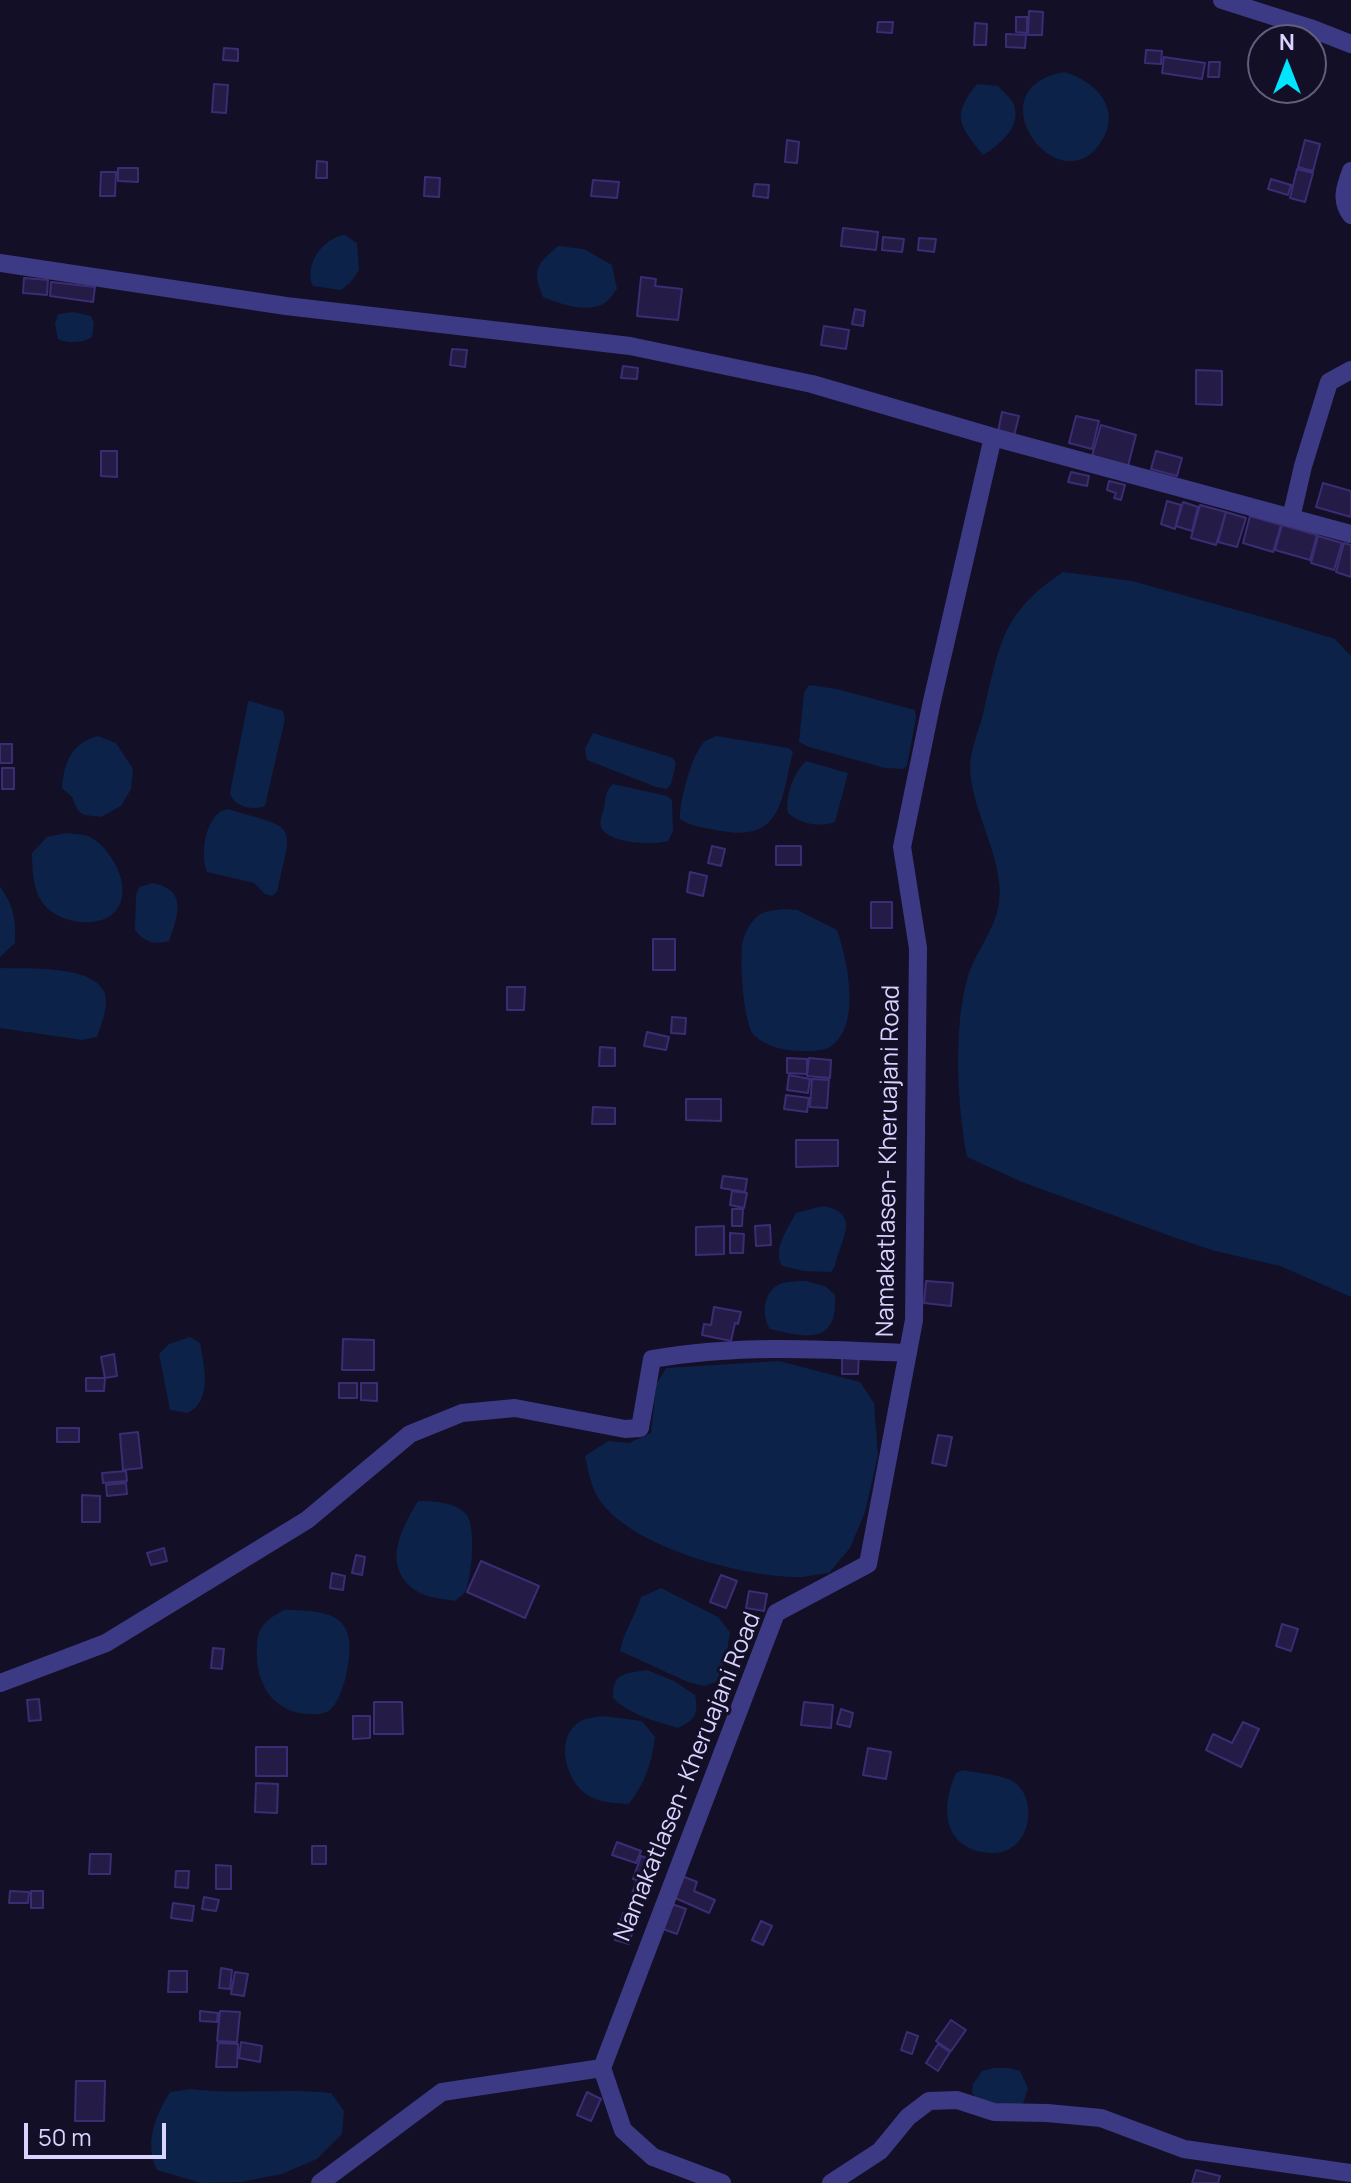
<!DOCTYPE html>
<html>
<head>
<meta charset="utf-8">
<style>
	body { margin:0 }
	#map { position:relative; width:1351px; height:2183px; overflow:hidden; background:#130f26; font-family:Manrope,sans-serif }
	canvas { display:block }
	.north { position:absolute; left:1247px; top:24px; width:80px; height:80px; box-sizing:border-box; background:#130f26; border:2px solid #625e7d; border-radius:50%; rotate:0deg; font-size:22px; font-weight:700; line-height:32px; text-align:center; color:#d9d4ff }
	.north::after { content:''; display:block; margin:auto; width:28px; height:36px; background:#00e5ff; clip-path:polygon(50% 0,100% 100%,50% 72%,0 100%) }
	.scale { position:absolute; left:24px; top:2123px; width:142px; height:36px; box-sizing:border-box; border:4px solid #d9d4ff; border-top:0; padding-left:10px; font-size:24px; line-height:28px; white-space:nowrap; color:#d9d4ff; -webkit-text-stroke:6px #130f26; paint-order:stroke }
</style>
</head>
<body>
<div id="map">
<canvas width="1351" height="2183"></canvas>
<div class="north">N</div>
<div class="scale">50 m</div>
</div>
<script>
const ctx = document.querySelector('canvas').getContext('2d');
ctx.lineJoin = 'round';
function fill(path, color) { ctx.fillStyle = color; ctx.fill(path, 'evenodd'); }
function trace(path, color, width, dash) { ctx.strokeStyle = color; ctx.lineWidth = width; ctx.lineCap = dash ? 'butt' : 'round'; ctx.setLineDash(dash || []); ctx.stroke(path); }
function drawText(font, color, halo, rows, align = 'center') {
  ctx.font = font + ' Manrope,sans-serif'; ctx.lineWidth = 6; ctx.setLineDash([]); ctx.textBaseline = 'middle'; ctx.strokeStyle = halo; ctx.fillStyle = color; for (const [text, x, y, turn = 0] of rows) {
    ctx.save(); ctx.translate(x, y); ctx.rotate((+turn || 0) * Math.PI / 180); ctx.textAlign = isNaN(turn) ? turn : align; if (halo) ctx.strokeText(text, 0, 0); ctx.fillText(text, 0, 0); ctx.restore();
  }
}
const water = new Path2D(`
	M1064,72C1098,82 1124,111 1099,145C1056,203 973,88 1064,72Z
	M977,84L998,86C1002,90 1008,96 1012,101C1025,124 1000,145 983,155C959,125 951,116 977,84Z
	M345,235L357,243L359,270L350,283L341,290L313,286C303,266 323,237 345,235Z
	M558,246L584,249L612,265L617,289C613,294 609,301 603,304C585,313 560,304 543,297C532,270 536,265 558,246Z
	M73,312L91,316L94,323L92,337C83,343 67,344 58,339L55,324L58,314Z
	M1063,572L1132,581L1273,620L1335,639L1351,656V1297L1280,1266L1215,1251L1173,1237L1022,1182L967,1157C957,1105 953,1027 968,976C976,951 995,930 999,903C1005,859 971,812 970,767C970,751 979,730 983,714C1000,645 1000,614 1063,572Z
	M809,685L837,689L915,710L916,718L907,765L904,769L885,768L809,747L799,742L804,693Z
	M250,701L283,711L285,719L265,806C252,811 234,807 230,793L248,702Z
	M593,733L673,758L676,763L671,784L667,789L656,787L587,760L585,749Z
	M98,736L116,743L133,769L131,789L121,806L101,817L84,815L78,811L72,797L62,788C64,763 71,743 98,736Z
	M716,736L789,748L793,752C781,799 783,842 721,831C707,828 691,827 680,819C679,802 692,754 704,742C706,740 714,737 716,736Z
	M806,761L848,773L835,822C819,828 801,824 788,813C785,796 794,772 806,761Z
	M613,784L667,796L672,800L673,831L668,841C653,845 608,844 601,827C599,820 603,814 604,808C606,798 605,791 613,784Z
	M228,809C297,830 294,820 277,892L272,896L265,894L254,883L207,872C199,854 206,812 228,809Z
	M66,833C73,834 84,834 90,837C114,849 138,897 110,916C90,929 55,921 42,902C33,890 32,868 32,853L47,837Z
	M153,883C187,890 179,914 169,941C154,945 144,942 135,930L136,895L139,887Z
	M0,887C14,905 16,921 15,943L0,957Z
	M783,909L797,910L837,930C847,958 860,1018 836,1042C827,1052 813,1051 801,1051C785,1051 767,1047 755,1036C743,1026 739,956 743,940C745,932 752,920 759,915C765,911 776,910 783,909Z
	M0,968C25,969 95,964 105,994C109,1006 101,1025 97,1037L82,1040L0,1028Z
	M823,1206C862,1213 841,1239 835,1266L831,1272L804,1271L782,1266C772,1250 788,1228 796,1213Z
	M806,1281L825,1286L835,1295C838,1345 807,1338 770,1329C761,1316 763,1291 780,1284C788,1281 798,1281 806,1281Z
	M190,1337L200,1343C204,1365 213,1400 188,1413L170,1410L159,1354L169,1344Z
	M779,1361L860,1382L874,1403L878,1455L865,1512L850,1548L829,1573C817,1574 804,1578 792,1577C738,1575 642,1549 605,1507C592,1493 589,1475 585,1456L608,1441L629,1443L651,1433L656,1385L666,1368Z
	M418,1501C434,1501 456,1502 467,1515C476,1527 472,1579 465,1592C464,1594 457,1599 455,1601C444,1599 427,1598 418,1592C380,1568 401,1529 418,1501Z
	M661,1588L718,1617L730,1632L726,1658L716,1682L704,1686L688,1682L620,1651C624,1631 635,1616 641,1597Z
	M284,1610C337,1610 359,1618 346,1676C344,1685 338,1702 331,1709C325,1715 316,1714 308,1714C277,1713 258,1688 257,1658C256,1630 260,1623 284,1610Z
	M647,1670L674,1681L695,1695C699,1714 695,1720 678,1728C655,1721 630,1715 613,1698C613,1672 624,1674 647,1670Z
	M603,1716L642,1721L655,1737C651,1766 646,1780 629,1804C617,1803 602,1803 591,1797C567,1785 553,1740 579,1722C585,1718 595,1717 603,1716Z
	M962,1770C977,1773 997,1774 1011,1780C1037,1794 1033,1841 1005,1851C999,1854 988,1853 981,1852C941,1843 942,1804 956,1773Z
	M994,2068H1010L1020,2071L1028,2088L1022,2107L977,2101L972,2092L973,2084L982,2071Z
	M191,2089C238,2095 284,2088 331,2093L344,2111L342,2134L317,2159L282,2174L241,2182L201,2183L157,2170C144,2144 155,2116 170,2092Z`);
const building = new Path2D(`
	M1029,11L1043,12L1042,35H1028Z
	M1016,17H1027V33L1016,32Z
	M878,22H893L892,33L877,32Z
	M975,23L987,24L986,45H974Z
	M1006,34L1026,35L1025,48L1006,47Z
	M224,48L238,49V61L223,60Z
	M1146,50L1162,51L1161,64L1145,63Z
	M1164,57L1205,63L1202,79L1162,73Z
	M1209,62H1220L1219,77H1208Z
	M214,84L228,85L226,113L212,112Z
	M787,140L799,142L797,163L785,162Z
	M1305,140L1320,144L1313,171L1298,167Z
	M317,161L327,162V178H316Z
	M118,168H138V182L118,181Z
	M1297,169L1313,173L1305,202L1290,198Z
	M101,172H116L115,196H100Z
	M425,177L440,178L439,197L424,196Z
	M1271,179L1291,185L1288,195L1268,189Z
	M593,180L619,182L617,198L591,196Z
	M755,184L769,185L768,198L753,196Z
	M843,228L878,232L876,250L841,246Z
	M883,237L904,239L902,252L882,250Z
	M919,238L936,239L934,252L918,250Z
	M641,277L656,279L655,286L682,289L678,320L637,316Z
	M24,278L48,280L47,295L23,293Z
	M51,282L95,287L93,302L50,296Z
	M855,309L865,311L863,326L852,324Z
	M824,326L849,330L846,349L821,345Z
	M452,349L467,350L465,367L450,365Z
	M623,366L638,368L637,379L621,378Z
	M1196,370L1222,371V405L1196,404Z
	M1002,412L1019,416L1014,436L998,432Z
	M1076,416L1099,421L1092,449L1069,443Z
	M1101,425L1136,435L1128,466L1092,456Z
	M101,451H117V477L101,476Z
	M1156,451L1182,458L1177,476L1151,469Z
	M1071,472L1089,476L1087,486L1068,482Z
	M1109,481L1125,485L1121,500L1114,498L1116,493L1107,490Z
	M1323,483L1351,491V517L1316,507Z
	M1167,501L1181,505L1175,529L1161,524Z
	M1183,502L1198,507L1192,531L1176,526Z
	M1200,505L1226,512L1216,545L1191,538Z
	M1226,512L1246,518L1237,547L1218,542Z
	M1250,516L1281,525L1273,552L1243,543Z
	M1282,525L1317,535L1310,560L1275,550Z
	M1318,536L1342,543L1334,570L1311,563Z
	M1344,543L1351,545V577L1336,572Z
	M0,744H12V763H0Z
	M2,768H14V789H2Z
	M712,846L725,849L721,866L708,863Z
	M776,846H801V865H776Z
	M690,872L707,876L703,896L687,892Z
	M871,902H892V928H871Z
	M653,939H675V970H653Z
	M507,987H525L524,1010H507Z
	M672,1017L686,1018L685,1034L671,1033Z
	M647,1032L669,1037L666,1050L644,1046Z
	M600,1047L615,1048V1066H599Z
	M787,1058L807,1059V1074L787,1073Z
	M809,1058L831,1060L830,1078L807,1076Z
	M789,1075L810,1079L808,1093L787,1090Z
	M812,1079L829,1080L827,1108L810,1107Z
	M786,1095L809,1098L807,1112L784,1109Z
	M686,1099H721V1121L686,1120Z
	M593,1107L615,1108V1124H592Z
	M796,1140H838V1166L796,1167Z
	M723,1176L747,1179L745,1192L721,1188Z
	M732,1191L747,1193L744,1208L730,1205Z
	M732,1209H743L742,1226H732Z
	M770,1225L771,1245L756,1246L755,1226Z
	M724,1226V1254L696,1255V1227Z
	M730,1233L744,1234L743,1253H730Z
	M926,1281L953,1283L951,1306L924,1303Z
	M714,1307L741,1312L738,1324L735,1323L731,1341L702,1335L704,1324L711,1325Z
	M343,1339L374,1340V1370H342Z
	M842,1353H859L858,1374H842Z
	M114,1354L117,1376L105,1378L101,1357Z
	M86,1378H105L104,1391H86Z
	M339,1383H357V1398H339Z
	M361,1383H377V1401L361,1400Z
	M57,1428H79V1442H57Z
	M138,1432L142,1468L123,1470L120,1434Z
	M938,1435L952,1437L946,1466L932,1463Z
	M126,1471L127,1481L103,1483L102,1473Z
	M126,1483L127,1494L107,1496L106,1485Z
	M82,1495L100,1496V1522H82Z
	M164,1548L167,1561L151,1565L147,1553Z
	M356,1555L365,1557L362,1575L352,1573Z
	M481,1561L539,1586L525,1618L467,1592Z
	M332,1573L345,1576L343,1590L330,1588Z
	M721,1575L737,1581L726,1608L710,1602Z
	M749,1591L767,1594L764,1611L746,1608Z
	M1282,1624L1298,1629L1291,1651L1276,1646Z
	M213,1648L224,1649L222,1669L211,1668Z
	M39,1699L41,1720L29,1721L27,1700Z
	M374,1702H402L403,1734H374Z
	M804,1702L833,1705L831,1728L801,1725Z
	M841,1709L853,1713L850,1727L837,1724Z
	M353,1716H370V1738L353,1739Z
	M1243,1722L1259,1729L1241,1767L1206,1750L1213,1734L1232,1743Z
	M256,1747H287V1776H256Z
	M868,1748L891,1752L886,1779L863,1775Z
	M256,1783L278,1784L277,1813L255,1812Z
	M617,1842L641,1851L636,1863L612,1855Z
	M312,1846H326V1864H312Z
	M90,1854H111L110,1874H89Z
	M641,1856L655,1861L647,1883L633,1879Z
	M216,1865L231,1866V1889H216Z
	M176,1871H189L188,1888L175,1887Z
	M682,1876L697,1882L694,1891L715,1900L709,1913L673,1897Z
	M636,1882L651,1886L647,1899L632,1894Z
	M10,1891L29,1892L28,1903H9Z
	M31,1891H43V1908H31Z
	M204,1897L219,1900L216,1911L202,1909Z
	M173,1903L194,1906L192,1921L171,1918Z
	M669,1903L686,1909L677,1934L660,1928Z
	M623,1913L637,1917L629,1944L615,1940Z
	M761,1921L772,1926L763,1945L752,1940Z
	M221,1968L232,1970L230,1989L219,1988Z
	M169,1971H187V1992H168Z
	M235,1972L248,1974L244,1996L231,1994Z
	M200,2011L218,2013L217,2022L200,2021Z
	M220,2011L240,2012L237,2042L217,2041Z
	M951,2020L966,2030L951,2051L936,2041Z
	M907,2032L918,2036L912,2054L901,2050Z
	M241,2042L262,2046L260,2062L239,2058Z
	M218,2043L238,2044L237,2067H216Z
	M938,2044L950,2052L938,2071L926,2063Z
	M76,2081H105L104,2121H75Z
	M587,2092L601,2099L591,2121L577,2115Z
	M1196,2170L1220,2176L1218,2183H1192Z`);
const street = new Path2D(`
	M1222,0L1310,28L1351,44
	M1351,171C1345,187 1340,200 1351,215
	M0,263L286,306L630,346L812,384L993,437L1351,534
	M1291,518L1303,466L1329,382L1351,370
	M0,1683L106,1643L307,1520L410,1434L462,1413L515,1408L625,1429L640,1428L652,1359C738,1344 822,1349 908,1353
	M602,2068L623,2130L653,2157L722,2183
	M320,2183L442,2092L602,2068L776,1613L868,1564L914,1320L918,948L902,847L932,701L993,437
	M831,2183L880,2151L908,2117L929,2101L957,2100L994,2112L1047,2113L1101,2118L1184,2149L1351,2173`);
const streetNames = [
	["Namakatlasen- Kheruajani Road",889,1161,-89],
	["Namakatlasen- Kheruajani Road",688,1777,-68]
];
fill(water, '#0c2248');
fill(building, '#241b47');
trace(building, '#3b2d73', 2);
trace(street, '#3d3a85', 18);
drawText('24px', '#d9d4ff', '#130f26', streetNames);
</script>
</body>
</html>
